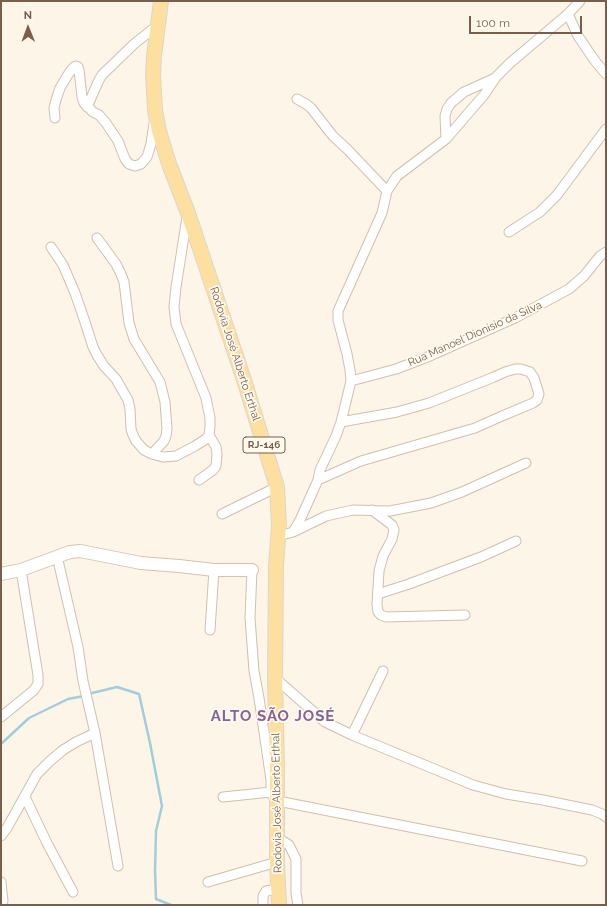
<!DOCTYPE html>
<meta charset="utf-8">
<style>
body{margin:0}
#map{position:relative;width:607px;height:906px;overflow:hidden;background:#fdf6e8;font-family:Raleway,sans-serif}
canvas{display:block}
.frame{position:absolute;inset:0;border:2px solid #795e4b;pointer-events:none}
.north{position:absolute;left:8px;top:8px;width:40px;height:40px;-webkit-text-stroke:3px #fffaef;paint-order:stroke;rotate:359deg;font-size:11px;font-weight:700;line-height:16px;text-align:center;color:#795e4b}
.north::after{content:'';display:block;margin:auto;width:14px;height:18px;background:#795e4b;clip-path:polygon(50% 0,100% 100%,50% 72%,0 100%)}
.scale{position:absolute;left:469px;top:16px;width:113px;height:18px;box-sizing:border-box;border:2px solid #795e4b;border-top:0;padding-left:5px;font-size:12px;line-height:14px;white-space:nowrap;color:#795e4b;-webkit-text-stroke:3px #fffaef;paint-order:stroke}
</style>
<div id="map">
<canvas width="607" height="906"></canvas>
<div class="frame"></div>
<div class="north">N</div>
<div class="scale">100 m</div>
</div>
<script>
const ctx = document.querySelector('canvas').getContext('2d');
ctx.lineJoin = 'round';
const shape = rows => new Path2D(rows.map(r => 'M' + r).join(''));
function strokePath(path, color, width, dash) { ctx.strokeStyle = color; ctx.lineWidth = width; ctx.lineCap = dash ? 'butt' : 'round'; ctx.setLineDash(dash || []); ctx.stroke(path); }
function drawText(font, color, halo, rows, align = 'center') {
  ctx.font = font + ' Raleway,sans-serif'; ctx.lineWidth = 3.5; ctx.setLineDash([]); ctx.textBaseline = 'middle'; ctx.strokeStyle = halo; ctx.fillStyle = color; for (const [text, x, y, turn = 0] of rows) {
    ctx.save(); ctx.translate(x, y); ctx.rotate((+turn || 0) * Math.PI / 180); ctx.textAlign = isNaN(turn) ? turn : align; if (halo) ctx.strokeText(text, 0, 0); ctx.fillText(text, 0, 0); ctx.restore();
  }
}
strokePath(shape([
 [88,694,117,687,139,694,150,743,162,806,156,831,155,871,156,899,171,905],
 [1,744,29,718,68,699,84,696]
]), '#a1ceda', 2.5);
const street = shape([
 [568,14,578,36,595,61,606,74],
 [297,99,306,104,311,108,333,136,348,150,387,191],
 [87,107,99,80,102,75,134,44,158,25],
 [55,118,54,108,56,100,60,88,69,73,74,67,76,66,78,67,79,70,82,97,84,103,93,112,99,115,106,123,118,141,125,159,129,164,135,166,141,164,147,157,151,144,154,123],
 [446,139,445,116,447,109,451,103,464,92,495,78],
 [509,232,540,212,557,195,606,129],
 [97,238,116,264,121,274,124,282,129,323,134,339,160,382,165,402,167,429,166,436,164,441,152,454],
 [51,247,63,265,75,293,84,319,93,347,97,355,104,366,116,379,128,400,130,409,131,429,133,435,136,441,144,450,152,454,163,457,176,456,195,446,206,439,209,435,210,427,210,418,206,398,176,324,174,307,176,287,187,217],
 [351,381,396,369,430,356,515,318,569,289,584,276,600,256,606,252],
 [199,480,213,470,216,466,217,454,216,447,209,435],
 [318,480,361,461,475,428,502,416,533,403,537,400,539,394,534,378,530,372,521,369,515,369,505,372,494,377,429,403,397,412,341,422],
 [372,510,392,525,394,530,392,539,383,556,379,571,377,604,378,612,381,615,386,617,465,615],
 [222,514,277,487],
 [293,532,326,516,353,510,390,511,431,503,462,492,526,463],
 [278,536,293,532,300,520,318,480,320,470,336,436,341,422,351,381,350,370,347,354,338,320,338,311,382,213,387,191,397,176,446,139,484,95,496,77,510,63,568,14,580,1],
 [252,570,250,618,254,671,259,698,271,780,271,792,274,798,278,801,582,861],
 [378,594,409,584,481,557,516,541],
 [210,630,214,570],
 [275,678,325,722,352,735,473,785,506,794,543,800,592,810,602,814,606,817],
 [1,717,34,690,38,684,38,675,21,570],
 [95,733,118,866],
 [352,735,383,671],
 [25,797,47,843,73,892],
 [223,797,271,792],
 [1,836,7,828,37,774,50,761,63,750,76,742,95,733,83,681,78,647,57,556],
 [278,838,289,845,296,859,296,893,298,905],
 [1,882,3,901],
 [208,882,277,862],
 [263,905,263,896,266,891,278,889]
]);
const secondary = shape([
 [1,574,21,570,70,552,80,551,141,563,179,566,214,570,252,570]
]);
const primary = shape([
 [161,1,154,56,153,75,155,110,159,131,169,164,188,213,244,380,277,487,279,525,276,566,275,678,277,768,277,862,279,905]
]);
strokePath(street, '#d0bfad', 11);
strokePath(secondary, '#d6c1ad', 14);
strokePath(primary, '#dcd5d0', 16);
strokePath(street, '#fff', 9);
strokePath(secondary, '#fff', 12);
strokePath(primary, '#fde09f', 14);
for (const [x, y, w] of [
 [264,445,42]
]) { const box = new Path2D(); box.roundRect(x - w / 2, y - 8, w, 16, 3); ctx.fillStyle = '#fffaef'; ctx.fill(box); strokePath(box, '#795e4b', 1); }
drawText('bold 10px', '#795e4b', null, [
 ["RJ-146",264,445]
]);
drawText('11px', '#795e4b', '#fffaef', [
 ["Rua Manoel Dionisio da Silva",475,334,-24],
 ["Rodovia José Alberto Erthal",235,354,72],
 ["Rodovia José Alberto Erthal",277,803,-91]
]);
ctx.letterSpacing = '1px';
drawText('bold 15px', '#876395', '#fffaef', [
 ["ALTO SÃO JOSÉ",273,716]
]);
ctx.letterSpacing = '0px';
</script>
